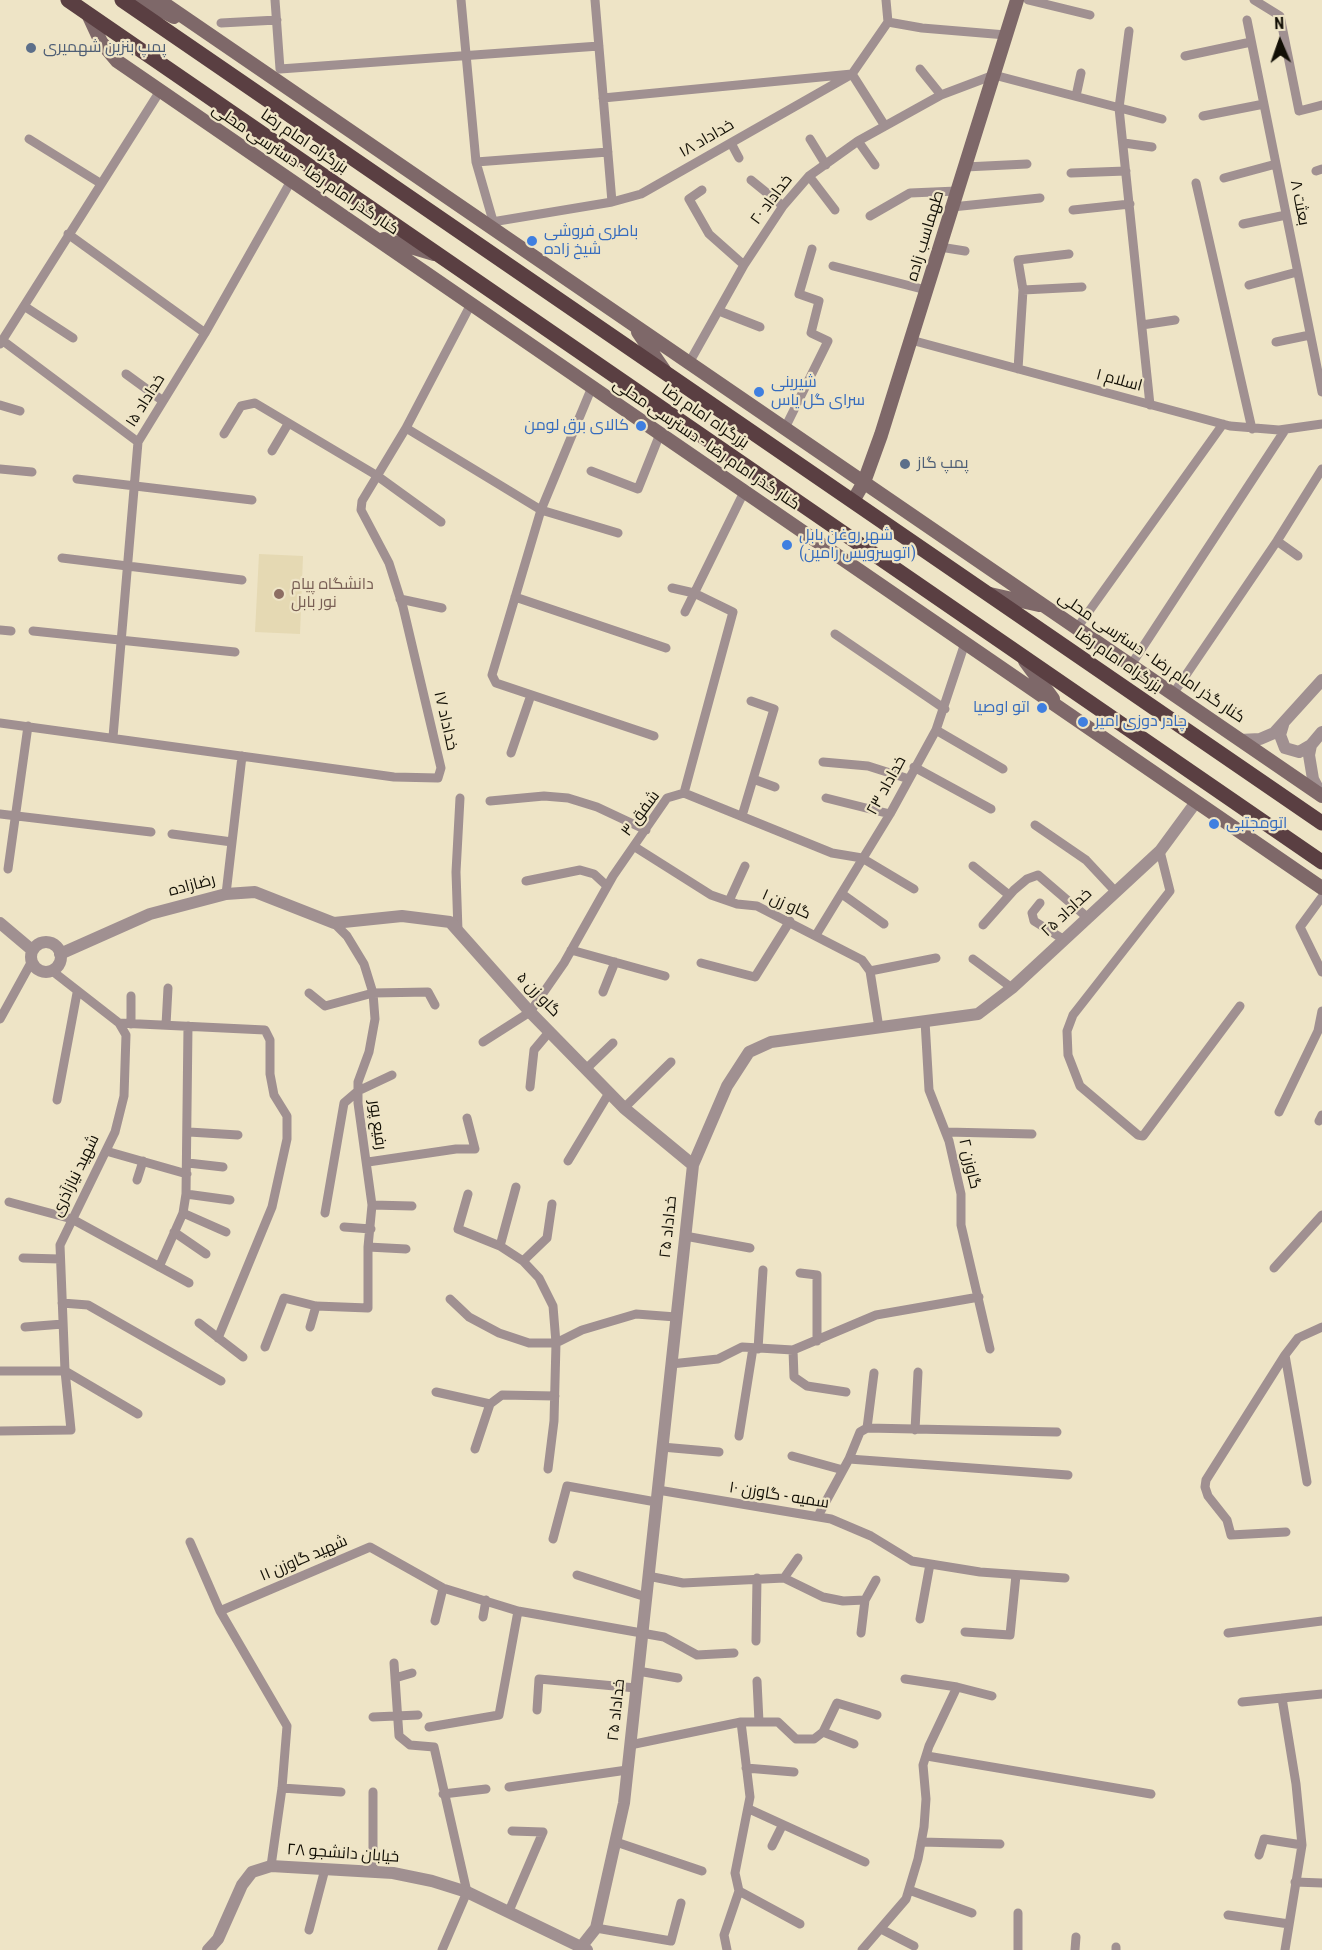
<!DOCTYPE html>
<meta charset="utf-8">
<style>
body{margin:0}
#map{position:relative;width:1322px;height:1950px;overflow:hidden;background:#eee4c6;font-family:"Roboto Condensed",sans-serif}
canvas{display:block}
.north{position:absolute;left:1250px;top:12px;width:60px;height:60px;-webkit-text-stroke:4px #eee4c6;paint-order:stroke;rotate:358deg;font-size:16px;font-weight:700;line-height:24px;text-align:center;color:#120f05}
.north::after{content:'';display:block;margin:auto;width:21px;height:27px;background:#120f05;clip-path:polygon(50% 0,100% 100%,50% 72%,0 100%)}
</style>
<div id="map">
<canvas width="1322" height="1950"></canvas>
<div class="north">N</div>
</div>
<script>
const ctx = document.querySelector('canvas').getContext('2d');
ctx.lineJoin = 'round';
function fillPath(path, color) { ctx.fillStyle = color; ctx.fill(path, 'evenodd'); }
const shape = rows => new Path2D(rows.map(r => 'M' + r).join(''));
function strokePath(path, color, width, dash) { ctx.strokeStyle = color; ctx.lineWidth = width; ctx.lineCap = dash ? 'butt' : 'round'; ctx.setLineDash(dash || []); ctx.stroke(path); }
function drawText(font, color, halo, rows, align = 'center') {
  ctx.font = font + ' "Roboto Condensed",Cairo,sans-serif'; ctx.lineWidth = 4.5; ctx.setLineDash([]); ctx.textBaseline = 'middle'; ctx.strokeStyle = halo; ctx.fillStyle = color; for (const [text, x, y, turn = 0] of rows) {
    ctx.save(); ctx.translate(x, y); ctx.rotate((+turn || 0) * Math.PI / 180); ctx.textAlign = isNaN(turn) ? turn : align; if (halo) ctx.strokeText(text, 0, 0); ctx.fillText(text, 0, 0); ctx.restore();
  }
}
fillPath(shape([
 [259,554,303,556,300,634,255,632]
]), '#e5d9b3');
strokePath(shape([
 [275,0,280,69,599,46],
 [461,0,476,162,493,221],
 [595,0,612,202],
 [1028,0,1090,15],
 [1254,0,1280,16,1299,111,1322,105],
 [1247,20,1322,392],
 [888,22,922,28,1006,35],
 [221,23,277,20],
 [1129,31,1119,108,1150,405],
 [1185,56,1251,42],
 [920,69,941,95],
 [1076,96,1081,73],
 [603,98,852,74,885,126],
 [1203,116,1264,104],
 [29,139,100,183],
 [810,139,826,165],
 [858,141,875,165],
 [731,143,739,158],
 [1124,143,1152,147],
 [476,162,608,152],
 [965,167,1027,164],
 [1316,171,1322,169],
 [1071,173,1126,171],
 [809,176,835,210],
 [1224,178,1276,164],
 [751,180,783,206],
 [1196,183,1252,429],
 [702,190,689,199,709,234,744,265],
 [952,207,1040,198],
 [1073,210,1130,204],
 [870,216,910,193,957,191],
 [486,223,612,202,641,194,852,74,888,22,886,0],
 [1243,224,1286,215],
 [68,234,205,333],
 [940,247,965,251],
 [833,266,926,290],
 [1249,285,1297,272],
 [1023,290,1082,287],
 [24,306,73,338],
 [719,311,760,327],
 [1142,325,1175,320],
 [2,340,138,442],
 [911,340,1230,426,1279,430,1322,424],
 [1276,342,1310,335],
 [0,344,160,91],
 [689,363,744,265,783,206,809,176,858,141,941,95,994,75,1162,119],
 [1018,369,1023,290,1018,260,1069,254],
 [126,374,163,401],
 [592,387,541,510,492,675,496,683,654,736],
 [0,405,20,411],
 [406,428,541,510,618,533],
 [785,428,828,341,811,333,819,301,799,294,812,249],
 [224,434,241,406,255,403,376,475,441,522],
 [272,451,288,424],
 [0,469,32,472],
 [591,471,638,489,660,434],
 [77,479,252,500],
 [1277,541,1298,556],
 [62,558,242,580],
 [515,597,666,648],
 [400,599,442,608],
 [685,612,744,492],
 [1077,628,1223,424],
 [0,630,11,631],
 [33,631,235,652],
 [835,634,945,709],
 [1131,665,1285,430],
 [1173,694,1277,541,1322,469],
 [0,723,394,777,438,778,441,768,403,607,389,563,361,510,362,501,406,428,471,304],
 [936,730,1003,769],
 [113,737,138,442,205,333,291,181],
 [511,753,531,695],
 [823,762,868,766,909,779],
 [914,767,991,809],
 [753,779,775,787],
 [684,793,832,853,862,858,914,889],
 [826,798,890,814],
 [490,801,544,796,568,798,597,807,646,830],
 [0,814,151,832],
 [742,816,774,709,751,701],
 [1035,825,1086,860,1114,890],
 [172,834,232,842],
 [635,847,711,895,737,904,757,906,862,960,870,971,879,1028],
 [1160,851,1170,891,1073,1015,1067,1031,1068,1055,1080,1086,1138,1135,1143,1136,1240,1006],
 [973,866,1009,895],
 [8,869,28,726],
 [526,881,580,870,594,874,607,886],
 [226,894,242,756],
 [842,894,884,924],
 [1322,897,1300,927,1322,972],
 [729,901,745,866],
 [1040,903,1032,913,1034,921,1063,939],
 [983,925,1014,890,1027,879,1038,875,1088,918],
 [458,931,456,872,460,798],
 [816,935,890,814,936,730,965,643],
 [571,950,665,976],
 [973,959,1012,988],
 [701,963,755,977,790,921],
 [870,971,936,958],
 [603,992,615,962],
 [309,993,325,1006,373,993,428,992,435,1005],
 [131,996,131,1024],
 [0,1019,32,961],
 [925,1021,929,1090,949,1141,961,1194,961,1225,990,1349],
 [119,1023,265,1030,270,1040,270,1074,274,1095,287,1116,287,1139,272,1207,218,1338],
 [166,1025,168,988],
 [483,1042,530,1012,564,963,613,876,667,798,684,793,733,612,694,593,672,588],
 [586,1069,613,1043],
 [530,1087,534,1050,550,1031],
 [57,1100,77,993],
 [624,1108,671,1062],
 [1279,1112,1318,1031,1322,1011],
 [1319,1121,1322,1115],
 [189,1132,238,1135],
 [946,1132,1032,1134],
 [106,1151,187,1174],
 [568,1161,609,1093],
 [368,1162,456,1149,475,1149,467,1118],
 [188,1163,223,1167],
 [137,1180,143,1161],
 [186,1194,230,1200],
 [468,1194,458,1229,500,1246,523,1261,539,1278,553,1306,556,1343,554,1421,548,1469],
 [9,1202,72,1219,189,1283],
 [372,1205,412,1206],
 [183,1213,226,1232],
 [325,1213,344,1103,358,1091,392,1075],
 [344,1227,371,1229],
 [174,1232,206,1254],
 [685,1236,750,1248],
 [500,1246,516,1187],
 [368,1247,406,1249],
 [23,1258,60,1259],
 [523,1261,547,1238,552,1204],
 [159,1267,183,1213,186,1194,188,1026],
 [1274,1268,1322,1215],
 [800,1273,817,1275,817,1341],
 [450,1299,469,1317,499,1333,529,1343,556,1343,582,1330,636,1314,676,1317],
 [62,1303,88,1305,221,1381],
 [199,1323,243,1357],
 [25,1327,63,1324],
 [310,1327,316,1306],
 [265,1347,284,1298,316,1306,368,1308,368,1247,372,1205,358,1103,358,1082,369,1052,375,1019,373,993,364,964,347,936,334,923],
 [758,1349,763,1270],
 [793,1350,794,1377,807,1386,846,1392],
 [1285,1355,1206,1480,1205,1487,1208,1496,1227,1520,1231,1535,1286,1532],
 [671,1364,718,1359,742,1347,793,1350,876,1315,979,1297],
 [0,1371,65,1371,138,1414],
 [436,1392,490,1404],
 [867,1428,874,1373],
 [915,1430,918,1372],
 [0,1431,71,1430,65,1371,60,1245,115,1132,124,1096,126,1035,119,1023,51,970],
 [739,1436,753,1348],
 [662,1447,719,1452],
 [475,1449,490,1404,502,1395,555,1396],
 [792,1456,843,1470],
 [849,1459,1068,1475],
 [1307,1482,1285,1355,1298,1338,1322,1327],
 [658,1490,831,1519,871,1536,912,1561,980,1572,1065,1578],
 [818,1516,849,1459,860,1432,867,1428,1057,1432],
 [553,1539,567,1486,656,1502],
 [190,1542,220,1611,370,1547,443,1588,518,1611,664,1637,697,1655,734,1653],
 [577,1575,646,1597],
 [648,1576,683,1583,784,1578,823,1597,843,1601,865,1600],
 [784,1578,798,1558],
 [220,1611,287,1726,282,1788,271,1866],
 [483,1617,486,1600],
 [920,1619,930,1564],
 [435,1621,443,1588],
 [965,1632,1010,1635,1016,1575],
 [861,1633,865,1600,876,1580],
 [1228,1633,1322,1621],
 [756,1641,757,1578],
 [394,1663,399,1736,410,1745,434,1747,467,1892,442,1950],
 [638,1671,678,1678],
 [395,1678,412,1673],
 [905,1679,957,1687,992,1696],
 [757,1681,759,1722],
 [1282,1698,1296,1784,1302,1845,1285,1950],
 [1242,1702,1322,1694],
 [537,1710,539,1679,636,1688],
 [373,1717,418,1715],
 [429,1727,499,1715,518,1611],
 [823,1732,837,1703,877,1715],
 [630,1745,741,1722,778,1722,796,1739,814,1739,823,1732,854,1744],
 [927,1756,1151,1794],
 [746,1768,794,1772],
 [509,1787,627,1770],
 [282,1788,341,1792],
 [373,1792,373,1871],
 [443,1794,486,1789],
 [749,1809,865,1862],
 [616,1842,702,1871],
 [921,1842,1000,1844],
 [772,1846,782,1826],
 [1259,1855,1264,1839,1302,1845],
 [1295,1882,1322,1883],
 [909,1890,972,1913],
 [739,1891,800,1924],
 [509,1911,543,1832,512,1831],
 [1018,1913,1018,1950],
 [1228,1915,1289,1924],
 [596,1928,671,1941,681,1903],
 [881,1929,914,1946],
 [309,1930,325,1869],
 [1116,1947,1116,1950],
 [727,1950,724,1935,739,1891,735,1873,750,1797,741,1722],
 [862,1950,906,1899,918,1859,924,1827,926,1799,923,1765,929,1746,957,1687],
 [1075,1950,1076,1937]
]), '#a09091', 9);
strokePath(shape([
 [1283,725,1280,735,1285,748,1299,752,1311,745],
 [1240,740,1260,739,1274,733,1322,680],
 [1321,794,1313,779,1309,755,1311,745,1322,732],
 [0,923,32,950],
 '31 957a15 15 0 1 1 30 0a15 15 0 1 1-30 0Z',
 [60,954,150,914,226,894,255,892,334,923,402,916,450,922,530,1012,624,1108,693,1165],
 [581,1947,596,1928,624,1803,693,1165,727,1086,749,1052,771,1042,978,1014,1012,988,1160,851,1196,802],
 [208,1950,218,1939,242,1885,252,1872,271,1866,393,1873,432,1881,467,1892,587,1950]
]), '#a09091', 12);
strokePath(shape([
 [141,0,174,17],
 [159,0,1322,796],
 [88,14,101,42,117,61,1322,888],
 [384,239,434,254],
 [638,332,664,370],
 [853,501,864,482,881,435,1017,0],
 [990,594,1039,605],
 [1025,661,1053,699]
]), '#7e6869', 14);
strokePath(shape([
 [68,0,1322,862],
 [122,0,1322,823]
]), '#5a3f42', 15);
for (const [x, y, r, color] of [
 [31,48,6,"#5c6f8a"],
 [532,241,6,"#3f7fe0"],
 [759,392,6,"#3f7fe0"],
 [641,426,6,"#3f7fe0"],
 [905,464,6,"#5c6f8a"],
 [787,545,6,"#3f7fe0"],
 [279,594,6,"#8d6e63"],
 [1042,708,6,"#3f7fe0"],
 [1083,722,6,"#3f7fe0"],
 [1214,824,6,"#3f7fe0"]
]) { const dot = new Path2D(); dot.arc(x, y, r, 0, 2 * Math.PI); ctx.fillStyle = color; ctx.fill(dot); strokePath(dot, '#eee4c6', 2); }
drawText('16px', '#4e5e75', '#eee4c6', [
 ["پمپ بنزین شهمیری",43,48],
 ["پمپ گاز",917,464]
], 'left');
drawText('16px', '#120f05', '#eee4c6', [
 ["خداداد ۱۸",707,139,-30],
 ["بزرگراه امام رضا",304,142,34],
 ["کنار گذر امام رضا - دسترسی محلی",305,170,34],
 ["خداداد ۲۰",772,200,-53],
 ["بعثت ۸",1299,203,79],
 ["طهماسب زاده",926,236,-73],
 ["اسلام ۱",1119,381,15],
 ["خداداد ۱۵",146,401,-58],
 ["بزرگراه امام رضا",705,417,34],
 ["کنار گذر امام رضا - دسترسی محلی",706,445,34],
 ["کنار گذر امام رضا - دسترسی محلی",1151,658,34],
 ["بزرگراه امام رضا",1118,661,34],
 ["خداداد ۱۷",445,721,77],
 ["خداداد ۲۳",887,786,-61],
 ["شفق ۳",641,814,-53],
 ["رضازاده",192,886,-15],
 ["گاو زن ۱",786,905,24],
 ["خداداد ۲۵",1067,913,-43],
 ["گاو زن ۵",538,995,46],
 ["رفیع پور",377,1125,82],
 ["گاوزن ۲",969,1164,77],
 ["شهید نیازآذری",76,1176,-64],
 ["خداداد ۲۵",669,1227,-84],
 ["سمیه - گاوزن ۱۰",779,1496,9],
 ["شهید گاوزن ۱۱",304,1559,-23],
 ["خداداد ۲۵",617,1710,-84],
 ["خیابان دانشجو ۲۸",343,1854,4]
]);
drawText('16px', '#366cbe', '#eee4c6', [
 ["باطری فروشی",544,232],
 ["شیخ زاده",544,250],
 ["شیرینی",771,383],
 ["سرای گل یاس",771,401],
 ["کالای برق لومن",629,426,"right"],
 ["شهر روغن بابل",799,536],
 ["(اتوسرویس رامین)",799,554],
 ["اتو اوصیا",1030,708,"right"],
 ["چادر دوزی امیر",1095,722],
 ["اتومجتبی",1226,824]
], 'left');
drawText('16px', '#785e54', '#eee4c6', [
 ["دانشگاه پیام",291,585],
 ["نور بابل",291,603]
], 'left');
</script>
